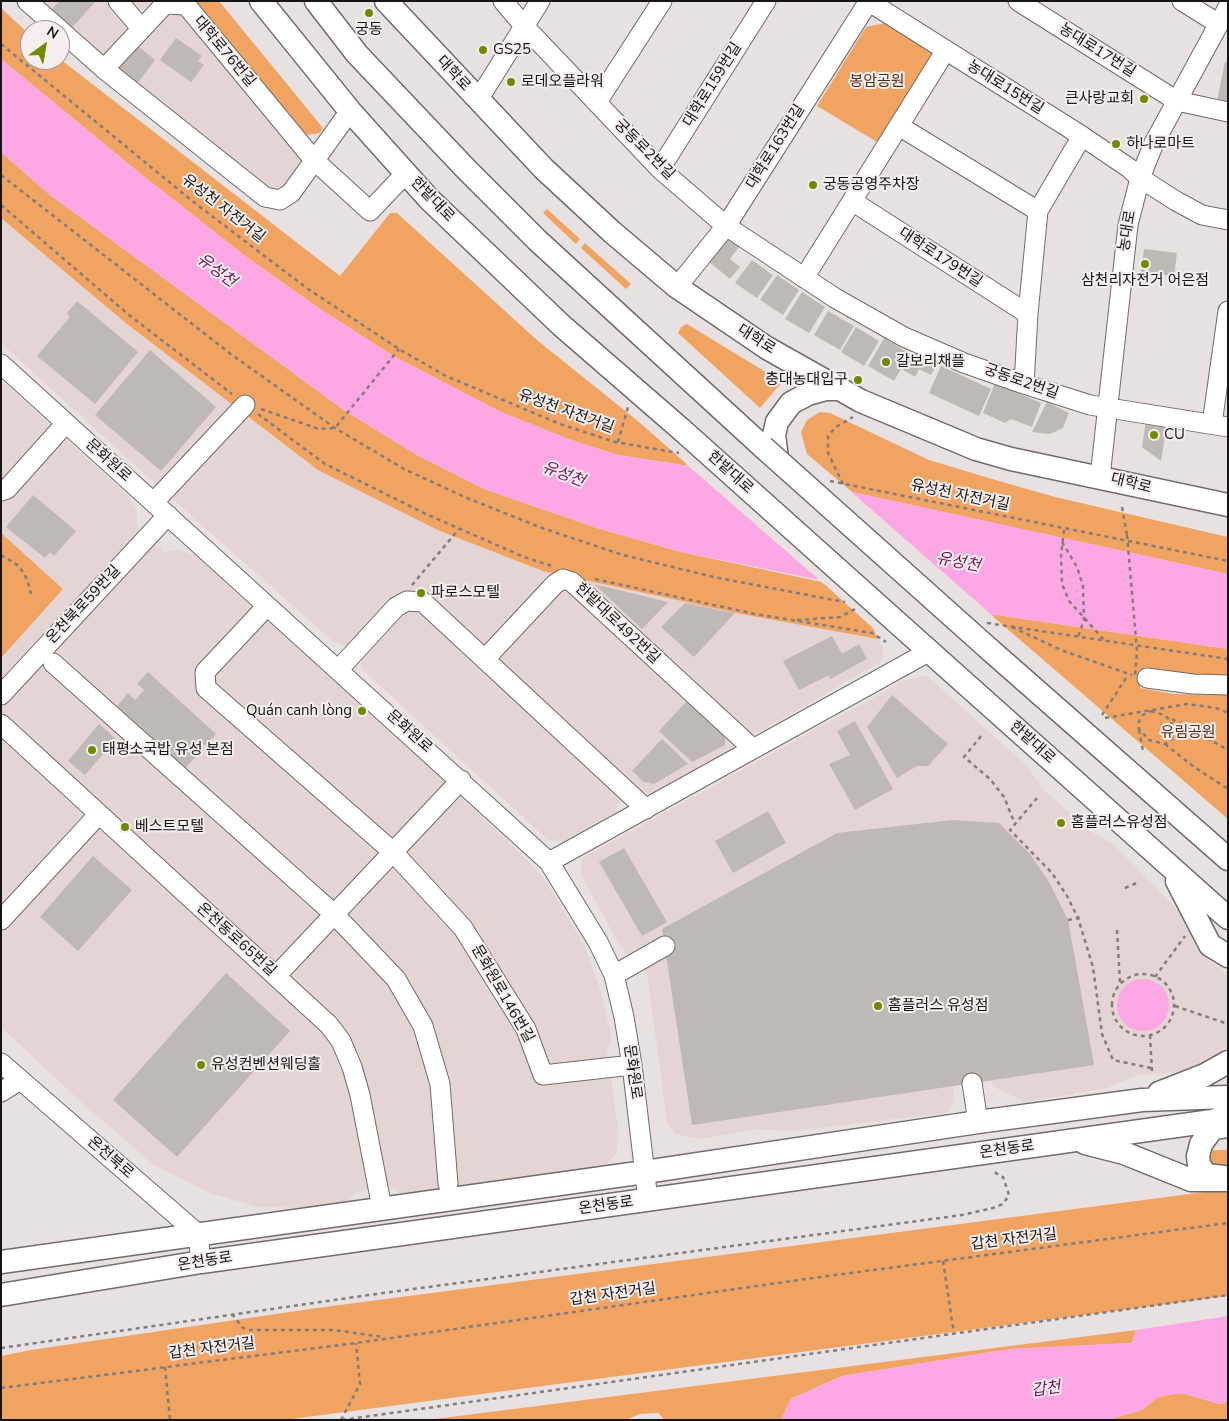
<!DOCTYPE html>
<meta charset="utf-8">
<style>
body{margin:0}
#map{position:relative;width:1229px;height:1421px;overflow:hidden;background:#e8e1e1;font-family:"Nunito Sans",sans-serif}
canvas{display:block}
.frame{position:absolute;inset:0;border:2px solid #161414;pointer-events:none}
.north{position:absolute;left:20px;top:20px;width:50px;height:50px;box-sizing:border-box;background:#f6eeee;border:1px solid #9c9797;border-radius:50%;rotate:32deg;font-size:14px;font-weight:700;line-height:20px;text-align:center;color:#161414}
.north::after{content:'';display:block;margin:auto;width:18px;height:22px;background:#708a00;clip-path:polygon(50% 0,100% 100%,50% 72%,0 100%)}
</style>
<div id="map">
<canvas width="1229" height="1421"></canvas>
<div class="frame"></div>
<div class="north">N</div>
</div>
<script>
const ctx = document.querySelector('canvas').getContext('2d');
ctx.lineJoin = 'round';
function fillPath(path, color) { ctx.fillStyle = color; ctx.fill(path, 'evenodd'); }
const shape = rows => new Path2D(rows.map(r => 'M' + r).join(''));
function strokePath(path, color, width, dash) { ctx.strokeStyle = color; ctx.lineWidth = width; ctx.lineCap = dash ? 'butt' : 'round'; ctx.setLineDash(dash || []); ctx.stroke(path); }
function drawText(font, color, halo, rows, align = 'center') {
  ctx.font = font + ' "Nunito Sans","Noto Sans KR",sans-serif'; ctx.lineWidth = 4; ctx.setLineDash([]); ctx.textBaseline = 'middle'; ctx.strokeStyle = halo; ctx.fillStyle = color; for (const [text, x, y, turn = 0] of rows) {
    ctx.save(); ctx.translate(x, y); ctx.rotate((+turn || 0) * Math.PI / 180); ctx.textAlign = isNaN(turn) ? turn : align; if (halo) ctx.strokeText(text, 0, 0); ctx.fillText(text, 0, 0); ctx.restore();
  }
}
fillPath(shape([
 [33,1,156,1,150,8,137,9,126,20,127,32,109,53,91,54],
 [180,9,302,155,303,166,286,189,273,193,121,74,120,62,167,10],
 [1,218,58,265,543,571,741,614,878,639,883,647,883,657,879,663,761,731,752,733,744,729,731,750,655,792,647,794,642,790,618,804,615,813,605,820,564,842,548,840,362,669,361,658,348,647,335,643,150,479,1,343],
 [1,380,128,496,137,510,137,527,164,552,178,550,195,555,441,778,526,859,547,883,583,943,600,989,612,1038,607,1050,619,1136,616,1154,604,1166,416,1196,400,1193,393,1187,354,1193,339,1208,258,1207,210,1193,154,1165,79,1100,1,1027],
 [927,676,1027,766,1044,790,1090,831,1112,843,1183,915,1196,949,1228,976,1228,1046,1206,1062,1177,1072,1137,1075,1107,1088,1025,1102,998,1089,990,1081,954,1086,954,1101,946,1113,793,1131,754,1129,700,1139,675,1134,667,1122,647,974,618,943,581,874,581,859,905,680]
]), '#e4d4d3');
fillPath(shape([
 [195,1,219,1,323,128,320,133,308,135,301,131],
 [1,8,30,35,30,60,60,59,340,276,390,213,397,213,537,340,639,422,689,466,618,455,571,440,501,412,395,357,320,309,245,256,137,171,1,59],
 [891,22,934,49,936,58,882,145,817,106,866,27],
 [1,152,50,195,344,410,417,455,484,489,597,528,681,552,822,582,873,628,878,639,741,614,543,571,440,531,318,470,127,324,1,218],
 [547,209,580,239,576,244,543,213],
 [585,243,631,284,626,289,581,248],
 [687,324,782,382,760,408,678,333,681,327],
 [820,412,830,413,929,460,992,479,1055,497,1228,537,1228,574,852,492,807,454,801,432,807,420],
 [1,533,63,589,1,658],
 [990,614,1228,649,1228,675,1186,674,1144,667,1140,688,1174,694,1228,695,1228,819],
 [1207,1150,1228,1150,1228,1174,1209,1168],
 [1228,1189,1228,1296,284,1420,1,1420,1,1356,31,1350,317,1308],
 [1136,1330,1132,1343,1010,1349,842,1376,791,1399,781,1420,665,1420,658,1413,640,1414,626,1420,427,1420],
 [1181,1393,1220,1404,1228,1402,1228,1420,1108,1420,1142,1410,1158,1397]
]), '#f1a461');
fillPath(shape([
 [1,59,137,171,245,256,320,309,395,357,501,412,571,440,618,455,852,492,1228,574,1228,649,990,614,681,552,597,528,484,489,417,455,344,410,50,195,1,152],
 '1117 1005a26 26 0 1 1 52 0a26 26 0 1 1-52 0Z',
 [1228,1316,1228,1402,1220,1404,1181,1393,1158,1397,1142,1410,1108,1420,781,1420,791,1399,842,1376,1010,1349,1132,1343,1136,1330]
]), '#fca7e3');
fillPath(shape([
 [685,463,848,489,994,617,825,585]
]), '#e8e1e1');
fillPath(shape([
 [59,1,96,1,69,31,49,13],
 [176,38,202,56,198,61,204,65,191,82,160,60],
 [137,45,155,60,136,85,117,70],
 [1225,62,1228,62,1228,104,1217,101],
 [735,237,742,243,730,259,740,267,730,279,708,261,726,238],
 [1144,249,1177,253,1174,276,1141,272],
 [752,260,773,275,757,298,735,283],
 [777,275,799,290,783,315,760,300],
 [802,292,825,307,809,333,785,319],
 [77,301,138,352,95,404,37,356,70,317,67,313],
 [828,311,854,326,840,350,814,335],
 [856,327,879,341,864,366,841,352],
 [884,338,910,354,894,381,868,366],
 [916,346,940,359,931,375,919,369,915,377,903,370],
 [150,350,216,407,161,471,95,415],
 [941,366,991,389,979,416,929,393],
 [995,383,1041,403,1032,427,1011,419,1005,423,983,413],
 [1047,402,1069,413,1063,428,1050,434,1032,432],
 [1146,420,1167,424,1161,461,1142,447],
 [33,495,76,531,54,556,50,552,45,558,6,527],
 [594,584,668,602,642,629],
 [685,603,735,613,694,657,661,627],
 [832,636,842,654,859,644,867,659,830,679,829,675,799,690,783,661],
 [148,672,216,734,205,746,198,739,189,749,197,756,185,768,117,706,128,693,135,700,144,690,137,684],
 [892,695,948,744,928,766,917,766,897,778,867,727],
 [687,701,725,736,725,745,692,762,659,731],
 [855,721,893,789,855,810,829,764,850,755,837,731],
 [99,724,116,739,85,775,68,761],
 [662,739,688,764,654,784,644,782,632,771],
 [768,811,786,843,733,873,715,841],
 [953,820,999,823,1030,854,1049,882,1068,920,1094,1065,692,1125,662,929,837,833],
 [624,848,667,922,642,936,599,862],
 [93,856,132,890,78,951,40,917],
 [226,973,290,1031,177,1157,113,1100]
]), '#bfb9b6');
const minor = shape([
 [27,1,60,30],
 [118,1,141,28],
 [503,1,524,26,660,169,726,226,835,298,904,337,964,363,1024,384,1090,405,1228,427],
 [868,1,1082,136,1129,168,1140,178,1176,201,1202,215,1228,220],
 [1018,1,1177,101,1228,112],
 [1182,1,1219,24],
 [60,30,104,69,265,197,280,200,291,193,350,111],
 [104,69,165,4,186,5,314,160,370,211,406,173],
 [478,100,540,1],
 [597,102,662,1],
 [899,126,1038,211],
 [660,169,766,1],
 [852,201,1028,314],
 [804,278,946,50],
 [677,287,726,226,869,1],
 [1,364,549,862,598,942,614,975,624,1017,632,1065,648,1200],
 [1024,384,1028,314,1038,211,1082,136],
 [1212,424,1228,311],
 [1100,477,1128,225,1140,178,1154,143,1228,7],
 [1,491,7,489,66,423],
 [154,502,245,405],
 [267,606,205,672,206,688,393,852,463,928,526,1029,543,1075,632,1065],
 [485,659,555,584,563,579,572,582,752,748],
 [53,663,334,914,396,979,423,1026,440,1084,448,1184],
 [339,669,396,607,407,601,423,602,646,809],
 [1147,678,1193,684,1228,685],
 [1,695,168,515],
 [1,724,329,1025,341,1041,352,1067,360,1095,382,1208],
 [549,862,930,651],
 [1,920,98,815],
 [614,975,665,946],
 [276,976,461,780],
 [1,1063,198,1234,201,1262],
 [972,1083,978,1122],
 [1,1092,20,1080]
]);
const major = shape([
 [261,1,350,111,429,199,561,325,682,430],
 [316,1,357,54,467,170,537,240,763,447],
 [386,1,544,169,612,232,677,287,767,348,861,401,976,449,1011,459,1228,505],
 [777,458,774,435,777,422,791,403,808,394,826,389,841,389],
 [911,635,1228,918],
 [989,649,1228,859],
 [1177,881,1210,945,1228,956],
 [1159,1093,1205,1075,1228,1062],
 [1085,1143,1124,1153,1191,1180,1228,1180],
 [1224,1177,1206,1175,1199,1165,1198,1156,1201,1144,1213,1128,1228,1126],
 [1,1262,645,1172,978,1122,1142,1100,1228,1097],
 [1,1295,201,1262,1212,1121,1228,1116]
]);
strokePath(minor, '#716b6a', 21);
strokePath(major, '#716b6a', 25);
strokePath(shape([
 [1,44,196,204,308,289,399,349,446,376,560,424,615,442,679,453],
 [1,175,232,355,335,428,404,469,467,498,542,528,623,555,714,577,845,602],
 [1,205,129,315,232,394],
 [261,409,319,429,335,428,399,349],
 [258,414,325,464,426,514,524,557,552,566],
 [618,442,628,407],
 [830,481,1228,561],
 [843,484,828,453,828,436,836,427,853,417],
 [1122,507,1127,535],
 [1064,530,1061,555,1062,584,1069,601,1104,640],
 [1062,542,1077,567,1083,586,1084,620,1078,637],
 [1,555,19,566,27,579,31,594],
 [595,579,755,614,872,633,886,642],
 [412,585,459,529],
 [797,620,840,617,855,609],
 [987,623,1228,659],
 [1012,627,1061,650,1132,675],
 [1151,711,1164,715,1171,721,1174,736,1170,742,1165,744,1149,740,1139,729,1139,721,1143,715,1151,711],
 [1102,715,1128,675],
 [1105,718,1187,704,1216,708,1228,713],
 [1172,719,1228,750],
 [1139,730,1143,751],
 [981,736,964,757,990,779,1004,797,1015,824],
 [1165,744,1194,767,1228,789],
 [1037,798,1010,830,1052,873,1067,896,1078,918,1093,967,1102,1034,1113,1060,1151,1068],
 [1125,888,1139,882],
 [1068,920,1082,917],
 [1117,930,1120,983],
 '1112 1005a31 31 0 1 1 62 0a31 31 0 1 1-62 0Z',
 [1155,977,1185,936],
 [1175,1006,1228,1024],
 [1150,1035,1152,1072],
 [943,1261,954,1334],
 [232,1314,243,1328,250,1330,334,1330,383,1337],
 [1,1348,369,1295,962,1215,993,1208,1003,1204,1009,1195,1003,1177,992,1171],
 [165,1367,170,1420],
 [1,1388,356,1343,813,1278,1228,1223],
 [341,1420,360,1384,356,1343],
 [342,1420,1228,1295]
]), '#827d7d', 2.5, [4, 4]);
strokePath(minor, '#fff', 19);
strokePath(major, '#fff', 22);
const majorBridge = shape([
 [682,430,911,635],
 [763,447,989,649]
]);
strokePath(majorBridge, '#716b6a', 25, []);
strokePath(shape([
 [1127,535,1137,651,1135,676]
]), '#827d7d', 2.5, [4, 4]);
strokePath(majorBridge, '#fff', 22);
for (const [x, y, r, color] of [
 [369,13,5,"#708a00"],
 [483,50,5,"#708a00"],
 [511,82,5,"#708a00"],
 [1144,99,5,"#708a00"],
 [1116,144,5,"#708a00"],
 [813,185,5,"#708a00"],
 [1145,264,5,"#708a00"],
 [886,362,5,"#708a00"],
 [858,380,5,"#708a00"],
 [1154,435,5,"#708a00"],
 [421,593,5,"#708a00"],
 [362,711,5,"#708a00"],
 [92,750,5,"#708a00"],
 [1061,823,5,"#708a00"],
 [125,827,5,"#708a00"],
 [878,1006,5,"#708a00"],
 [201,1065,5,"#708a00"]
]) { const dot = new Path2D(); dot.arc(x, y, r, 0, 2 * Math.PI); ctx.fillStyle = color; ctx.fill(dot); strokePath(dot, '#f6eeee', 2); }
drawText('15px', '#161414', '#f6eeee', [
 ["궁동",369,30,"center"],
 ["GS25",493,50],
 ["로데오플라워",521,82],
 ["큰사랑교회",1134,99,"right"],
 ["하나로마트",1126,144],
 ["궁동공영주차장",823,185],
 ["삼천리자전거 어은점",1145,281,"center"],
 ["갈보리채플",896,362],
 ["충대농대입구",848,380,"right"],
 ["CU",1164,435],
 ["파로스모텔",431,593],
 ["Quán canh lòng",352,711,"right"],
 ["태평소국밥 유성 본점",102,750],
 ["홈플러스유성점",1071,823],
 ["베스트모텔",135,827],
 ["홈플러스 유성점",888,1006],
 ["유성컨벤션웨딩홀",211,1065]
], 'left');
drawText('15px', '#161414', '#f6eeee', [
 ["농대로17번길",1097,51,32],
 ["대학로76번길",224,52,50],
 ["대학로",453,74,47],
 ["대학로159번길",713,85,-58],
 ["농대로15번길",1005,88,32],
 ["대학로163번길",776,147,-58],
 ["궁동로2번길",644,150,45],
 ["한밭대로",432,200,46],
 ["유성천 자전거길",223,209,38],
 ["농대로",1128,231,-80],
 ["대학로179번길",940,258,33],
 ["대학로",756,340,32],
 ["궁동로2번길",1021,382,19],
 ["유성천 자전거길",566,412,20],
 ["문화원로",108,461,42],
 ["한밭대로",730,473,42],
 ["대학로",1131,484,14],
 ["유성천 자전거길",960,496,12],
 ["온천북로59번길",84,605,-47],
 ["한밭대로492번길",617,624,43],
 ["문화원로",409,732,42],
 ["한밭대로",1032,743,42],
 ["온천동로65번길",236,940,42],
 ["문화원로146번길",502,994,60],
 ["문화원로",632,1072,82],
 ["온천동로",1007,1150,-8],
 ["온천북로",110,1158,41],
 ["온천동로",606,1206,-8],
 ["갑천 자전거길",1014,1240,-7],
 ["온천동로",205,1262,-9],
 ["갑천 자전거길",613,1295,-8],
 ["갑천 자전거길",212,1349,-7]
]);
drawText('15px', '#4e2f13', '#f6eeee', [
 ["봉암공원",877,82],
 ["유림공원",1188,733]
]);
drawText('italic 16px', '#741260', '#f6eeee', [
 ["유성천",216,271,37],
 ["유성천",563,475,21],
 ["유성천",958,563,11],
 ["갑천",1046,1390,-8]
]);
</script>
